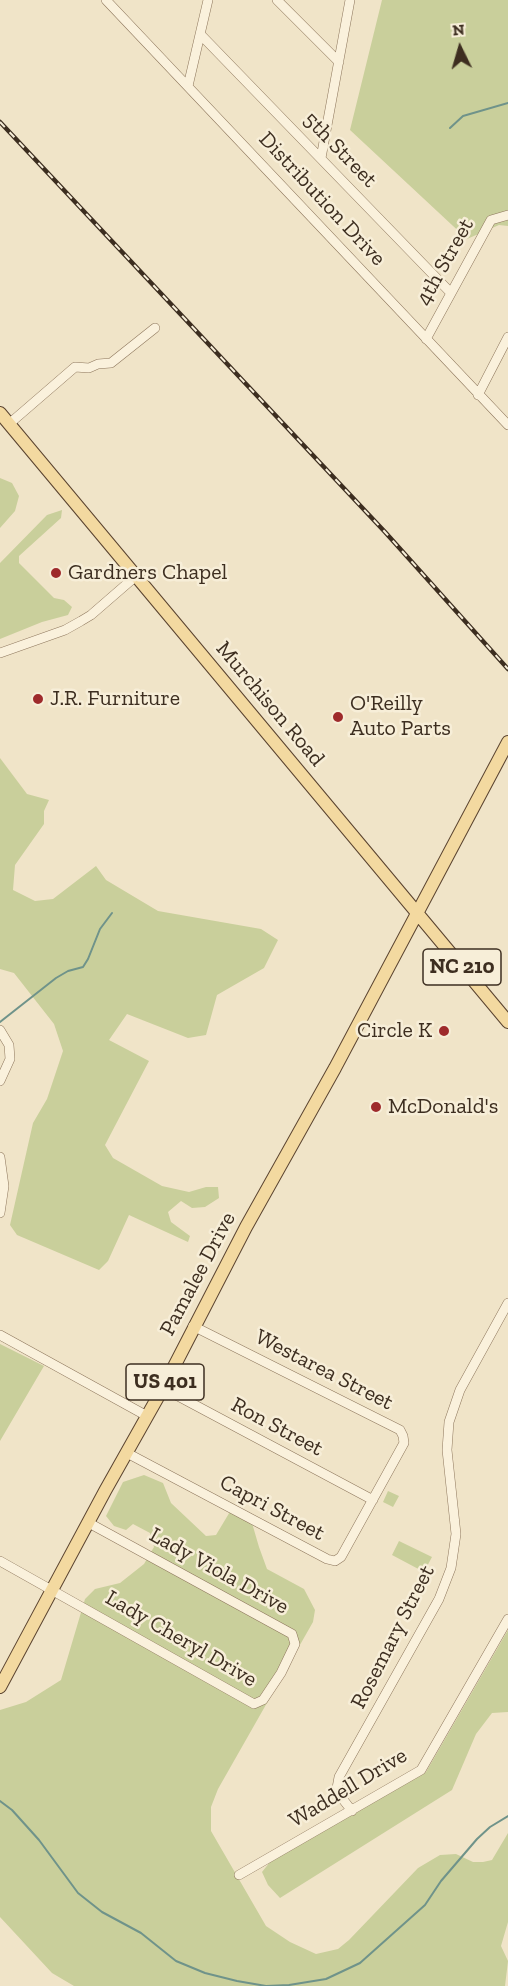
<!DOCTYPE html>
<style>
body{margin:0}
#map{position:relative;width:508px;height:1986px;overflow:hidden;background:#f0e4c8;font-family:"Zilla Slab",serif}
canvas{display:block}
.north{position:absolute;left:430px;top:18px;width:60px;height:60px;-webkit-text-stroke:4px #f7eed8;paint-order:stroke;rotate:355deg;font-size:16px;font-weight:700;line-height:24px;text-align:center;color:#3d2e20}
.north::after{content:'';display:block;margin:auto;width:21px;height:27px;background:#3d2e20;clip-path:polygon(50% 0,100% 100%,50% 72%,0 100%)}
</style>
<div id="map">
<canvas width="508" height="1986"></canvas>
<div class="north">N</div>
</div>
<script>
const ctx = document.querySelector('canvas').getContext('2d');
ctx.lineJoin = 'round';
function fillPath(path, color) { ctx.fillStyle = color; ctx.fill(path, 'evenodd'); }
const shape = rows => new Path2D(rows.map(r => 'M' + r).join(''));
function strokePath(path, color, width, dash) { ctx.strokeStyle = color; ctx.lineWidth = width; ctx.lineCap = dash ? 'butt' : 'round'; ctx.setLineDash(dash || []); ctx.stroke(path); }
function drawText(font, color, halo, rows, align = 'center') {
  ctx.font = font + ' "Zilla Slab",serif'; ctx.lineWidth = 5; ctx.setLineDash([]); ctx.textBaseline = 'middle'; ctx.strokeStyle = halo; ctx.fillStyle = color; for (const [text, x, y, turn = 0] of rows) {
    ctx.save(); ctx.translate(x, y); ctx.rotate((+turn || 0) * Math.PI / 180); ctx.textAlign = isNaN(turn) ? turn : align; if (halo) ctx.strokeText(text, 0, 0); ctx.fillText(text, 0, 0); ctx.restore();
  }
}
fillPath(shape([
 [382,0,508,0,508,226,499,225,467,239,350,130],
 [0,478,12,483,19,496,15,511,0,528],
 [62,510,61,518,19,556,19,563,54,598,64,600,72,607,68,615,42,622,0,639,0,563,47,515],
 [0,758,27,794,49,800,44,811,44,824,15,865,13,890,35,901,53,899,96,866,106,880,158,911,261,929,278,940,264,968,217,995,206,1035,188,1038,127,1014,109,1040,149,1061,105,1145,113,1158,162,1186,189,1192,206,1187,218,1187,219,1198,205,1207,192,1208,181,1201,168,1212,171,1222,190,1236,188,1242,129,1215,108,1261,99,1270,17,1235,10,1225,33,1123,47,1099,63,1051,54,1024,14,973,0,969],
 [0,1344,44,1366,0,1441],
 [144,1475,163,1483,171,1503,206,1536,216,1535,231,1510,252,1523,259,1547,267,1569,304,1589,315,1610,313,1622,218,1789,211,1807,211,1831,266,1926,290,1942,316,1954,338,1949,349,1940,418,1868,440,1855,456,1854,473,1862,483,1862,492,1860,508,1833,508,1922,501,1946,508,1961,505,1986,74,1986,52,1973,0,1917,0,1710,26,1702,61,1680,85,1599,95,1589,120,1583,144,1564,154,1547,150,1533,133,1524,126,1530,114,1526,106,1516,123,1482],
 [388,1491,399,1496,393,1507,383,1502],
 [399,1541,432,1557,424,1572,392,1555],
 [508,1630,508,1712,492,1713,476,1734,452,1790,280,1898,268,1885,262,1872,270,1862,426,1772]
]), '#c9cf9b');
strokePath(shape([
 [450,128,463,116,508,103],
 [0,1022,56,978,68,971,83,967,88,959,100,929,112,913],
 [0,1801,12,1810,39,1840,78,1893,102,1912,141,1933,176,1961,205,1973,237,1981,266,1986,289,1985,326,1979,360,1963,425,1905,441,1881,477,1839,490,1827,508,1816]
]), '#6f938a', 2);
const minor = shape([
 [106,0,508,425],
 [277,0,339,62],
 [201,35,450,292],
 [188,86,208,0],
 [321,158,350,0],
 [426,339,491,220,508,215],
 [478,395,508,337],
 [9,424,75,367,89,368,98,364,111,363,155,328],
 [0,653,65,630,81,621,91,615,136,576],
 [0,1030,9,1045,10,1059,0,1081],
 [0,1157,4,1186,0,1213],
 [0,1335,147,1416],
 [163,1388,373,1500],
 [127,1453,327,1559,335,1561,341,1557,404,1443,403,1436,400,1430,193,1326],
 [0,1561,254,1704,263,1700,281,1673,295,1644,292,1634,89,1523],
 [352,1811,338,1793,337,1788,339,1777,439,1599,451,1568,456,1534,447,1450,449,1422,460,1390,508,1303],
 [239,1875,421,1770,508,1619]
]);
const major = shape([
 [0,413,508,1022],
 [0,1687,105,1491,163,1388,246,1227,335,1068,508,742]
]);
strokePath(minor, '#8d765c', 10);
strokePath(major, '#5b4430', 14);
strokePath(minor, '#faf1dc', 9);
strokePath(major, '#f3d9a0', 12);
const rail = shape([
 [0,122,385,532,508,669]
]);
strokePath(rail, '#3d2e20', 4.5);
strokePath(rail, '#f7eed8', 2, [7]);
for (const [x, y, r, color] of [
 [56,573,6,"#9e2a2b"],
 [38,699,6,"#9e2a2b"],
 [338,717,6,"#9e2a2b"],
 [444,1031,6,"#9e2a2b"],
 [376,1107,6,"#9e2a2b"]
]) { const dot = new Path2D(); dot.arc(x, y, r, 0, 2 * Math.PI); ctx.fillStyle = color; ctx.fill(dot); strokePath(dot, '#f7eed8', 2); }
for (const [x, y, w] of [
 [462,967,78],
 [165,1382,78]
]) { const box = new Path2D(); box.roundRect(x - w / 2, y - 18, w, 36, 4.5); ctx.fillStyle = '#f7eed8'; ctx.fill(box); strokePath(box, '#3d2e20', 1.5); }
drawText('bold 21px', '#3d2e20', null, [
 ["NC 210",462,967],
 ["US 401",165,1382]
]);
drawText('22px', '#3d2e20', '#f7eed8', [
 ["5th Street",340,150,46],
 ["Distribution Drive",322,199,47],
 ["4th Street",445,262,-61],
 ["Murchison Road",270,704,50],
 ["Pamalee Drive",198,1274,-62],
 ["Westarea Street",324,1370,27],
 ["Ron Street",277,1427,28],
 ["Capri Street",272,1508,28],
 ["Lady Viola Drive",219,1571,29],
 ["Rosemary Street",393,1637,-63],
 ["Lady Cheryl Drive",181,1639,30],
 ["Waddell Drive",348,1788,-31]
]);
drawText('22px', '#3d2e20', '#f7eed8', [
 ["Gardners Chapel",68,573],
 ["J.R. Furniture",50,699],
 ["O'Reilly",350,704],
 ["Auto Parts",350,729],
 ["Circle K",432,1031,"right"],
 ["McDonald's",388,1107]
], 'left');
</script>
